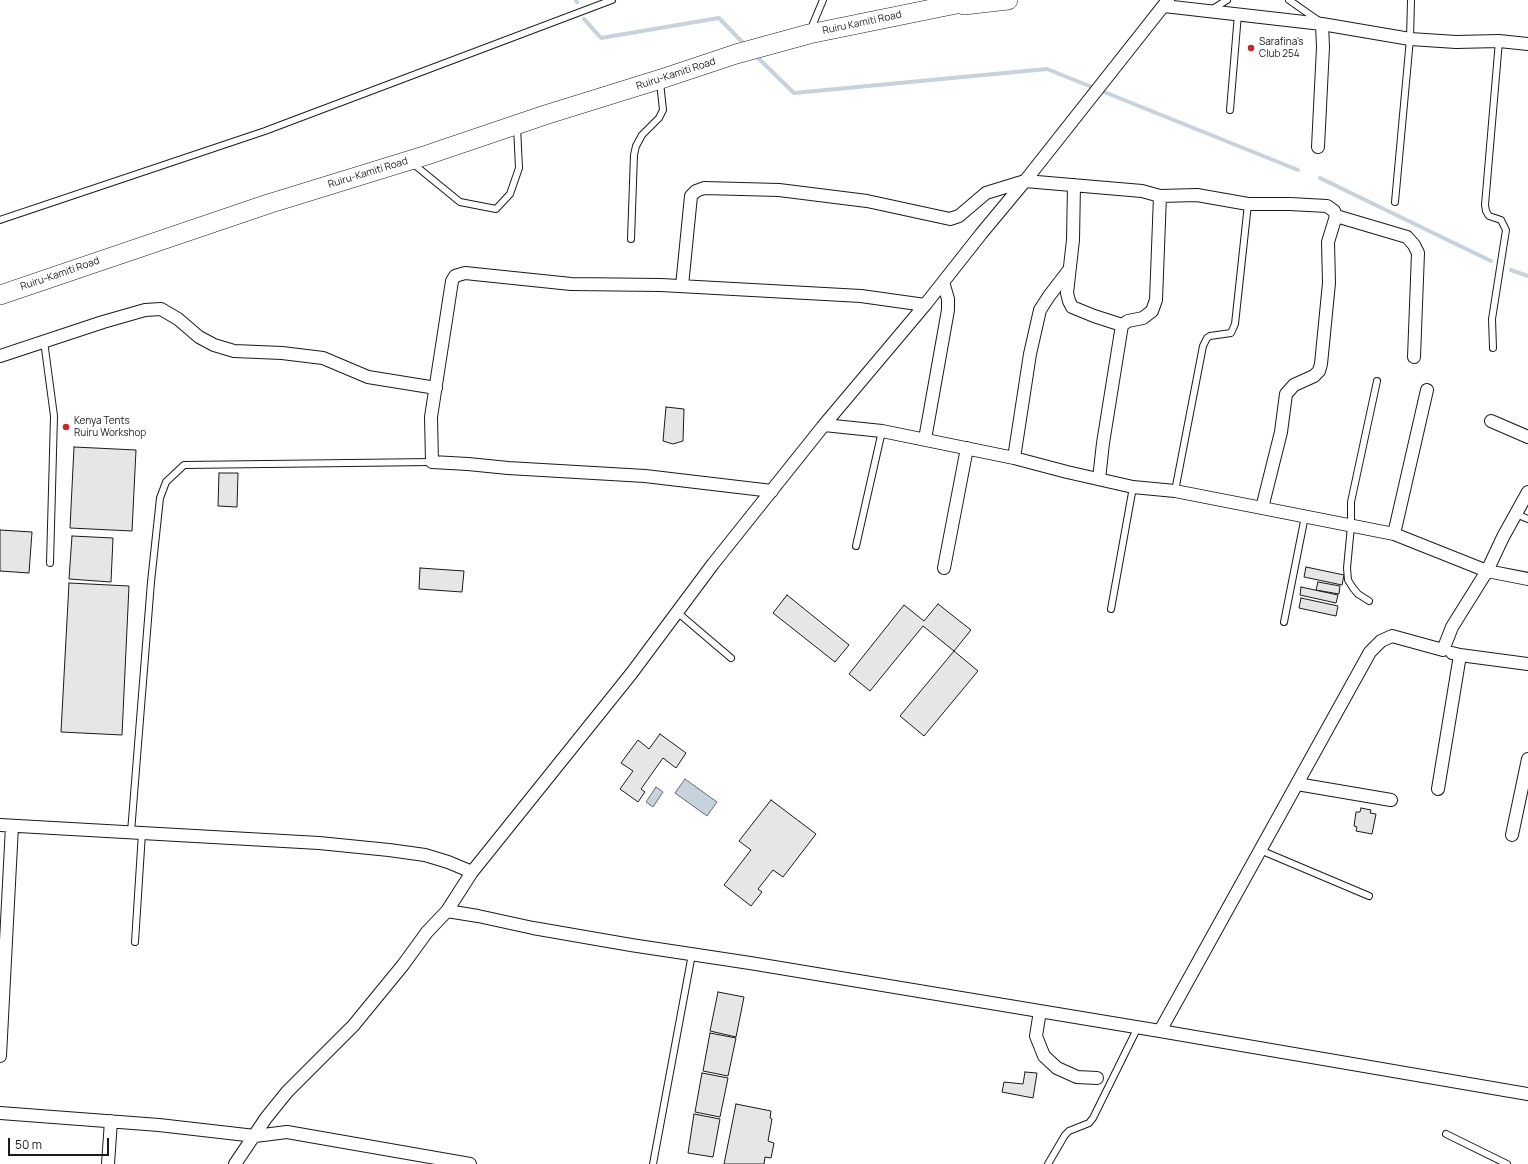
<!DOCTYPE html>
<style>
body{margin:0}
#map{position:relative;width:1528px;height:1164px;overflow:hidden;background:#fff;font-family:Manrope,sans-serif}
canvas{display:block}
.scale{position:absolute;left:8px;top:1138px;width:101px;height:18px;box-sizing:border-box;border:2px solid #1a1a1a;border-top:0;padding-left:5px;font-size:12px;line-height:14px;white-space:nowrap;color:#1a1a1a;-webkit-text-stroke:3px #fff;paint-order:stroke}
</style>
<div id="map">
<canvas width="1528" height="1164"></canvas>
<div class="scale">50 m</div>
</div>
<script>
const ctx = document.querySelector('canvas').getContext('2d');
ctx.lineJoin = 'round';
function fillPath(path, color) { ctx.fillStyle = color; ctx.fill(path, 'evenodd'); }
const shape = rows => new Path2D(rows.map(r => 'M' + r).join(''));
function strokePath(path, color, width, dash) { ctx.strokeStyle = color; ctx.lineWidth = width; ctx.lineCap = dash ? 'butt' : 'round'; ctx.setLineDash(dash || []); ctx.stroke(path); }
function drawText(font, color, halo, rows, align = 'center') {
  ctx.font = font + ' Manrope,sans-serif'; ctx.lineWidth = 3; ctx.setLineDash([]); ctx.textBaseline = 'middle'; ctx.strokeStyle = halo; ctx.fillStyle = color; for (const [text, x, y, turn = 0] of rows) {
    ctx.save(); ctx.translate(x, y); ctx.rotate((+turn || 0) * Math.PI / 180); ctx.textAlign = isNaN(turn) ? turn : align; if (halo) ctx.strokeText(text, 0, 0); ctx.fillText(text, 0, 0); ctx.restore();
  }
}
const water = shape([
 [685,779,717,802,707,816,675,793,685,779],
 [656,787,663,792,653,807,646,802,656,787]
]);
fillPath(water, '#c6d2dc');
strokePath(water, '#6a6a6a', 1);
strokePath(shape([
 [576,0,577,2],
 [584,19,601,38,719,18,746,46],
 [755,55,794,93,1047,69,1298,170],
 [1320,178,1491,261],
 [1511,270,1528,276]
]), '#c6d2dc', 4);
const building = shape([
 [666,407,684,409,683,441,673,444,663,441,666,407],
 [74,447,136,450,132,531,70,528,74,447],
 [219,473,238,473,237,507,218,506,219,473],
 [0,530,32,532,29,573,0,571,0,530],
 [72,536,113,538,111,582,69,579,72,536],
 [1306,567,1344,575,1342,585,1304,577,1306,567],
 [420,568,464,571,462,592,419,589,420,568],
 [1318,582,1340,586,1339,594,1316,590,1318,582],
 [69,583,129,586,122,735,61,732,69,583],
 [1301,587,1338,595,1336,603,1300,595,1301,587],
 [787,595,849,645,835,662,773,613,787,595],
 [1301,598,1338,606,1336,616,1299,608,1301,598],
 [938,604,971,630,954,651,923,626,870,691,849,674,904,605,924,621,938,604],
 [954,651,978,671,924,736,900,716,954,651],
 [660,734,686,753,676,768,663,758,641,789,645,792,638,802,620,789,633,771,621,763,638,740,649,749,660,734],
 [771,800,816,834,783,877,773,870,758,889,762,892,751,906,724,885,751,850,739,841,771,800],
 [1361,808,1371,810,1370,813,1376,814,1372,834,1356,831,1357,827,1354,826,1356,812,1360,812,1361,808],
 [718,992,744,997,736,1037,710,1031,718,992],
 [710,1033,736,1038,728,1076,703,1071,710,1033],
 [1025,1072,1037,1073,1033,1098,1002,1092,1004,1082,1023,1084,1025,1072],
 [702,1073,728,1078,720,1117,695,1112,702,1073],
 [736,1104,771,1111,770,1118,772,1119,768,1141,774,1143,771,1158,765,1157,764,1164,724,1164,736,1104],
 [694,1114,720,1119,713,1157,688,1153,694,1114]
]);
fillPath(building, '#e6e6e6');
strokePath(building, '#1a1a1a', 1);
const service = shape([
 [1289,0,1319,21],
 [1211,10,1227,0],
 [810,31,823,0],
 [1230,110,1238,14],
 [411,162,460,202,496,209,510,194,519,168,517,127],
 [1395,202,1410,39,1411,0],
 [0,220,265,131,612,0],
 [631,239,634,155,636,146,642,135,659,118,663,110,660,82],
 [44,341,54,416,50,563],
 [1493,348,1492,319,1506,230,1501,220,1489,216,1486,211,1485,205,1499,41],
 [1175,491,1203,346,1207,338,1210,336,1231,333,1235,324,1248,204],
 [1516,514,1528,519],
 [856,546,882,431],
 [1369,601,1358,594,1353,588,1348,580,1347,568,1351,526,1351,502,1377,381],
 [1111,609,1133,487],
 [677,612,731,658],
 [1284,622,1305,516],
 [131,832,151,582,160,498,166,482,184,465,432,462],
 [1260,850,1369,896],
 [135,942,142,833],
 [1446,1134,1507,1164],
 [653,1164,692,954],
 [1048,1164,1065,1135,1069,1131,1089,1123,1093,1118,1138,1027]
]);
const minor = shape([
 [1164,6,1322,24,1410,39,1456,42,1499,41,1528,44],
 [1318,147,1323,47,1322,24],
 [1074,185,1073,240,1067,293,1069,301,1072,307,1094,316,1122,325],
 [1160,196,1197,195,1248,204,1290,204,1327,206,1334,211,1336,216,1328,242,1329,283,1321,364,1319,371,1314,376,1294,385,1286,394,1281,432,1262,508],
 [1336,216,1407,237,1414,245,1418,253,1414,357],
 [682,286,691,196,696,191,704,188,779,190,867,201,950,219,959,216,986,193,1025,181,1142,191,1160,196,1156,300,1152,311,1143,318,1128,321,1122,325,1103,443,1099,479],
 [0,356,103,322,145,310,161,309,178,319,199,337,214,345,234,351,282,353,323,358,368,377,436,388],
 [1491,421,1528,437],
 [824,425,882,431,1014,458,1067,472,1133,487,1175,491,1262,508,1394,534,1487,571,1528,579],
 [925,439,948,310,948,299,943,282],
 [1014,458,1030,354,1040,310,1049,296,1069,270],
 [772,491,645,476,508,468,468,464,432,462,431,417,452,281,455,276,465,273,571,284,661,285,861,296,925,305],
 [1394,534,1427,390],
 [944,568,967,448],
 [1452,653,1460,655,1528,664],
 [1297,784,1391,800],
 [1438,789,1460,655],
 [0,825,319,843,389,850,425,855,448,862,472,872],
 [1512,835,1528,759],
 [447,911,478,916,533,928,631,945,750,963,1160,1031,1528,1094],
 [1040,1011,1036,1036,1044,1056,1057,1068,1077,1077,1097,1078],
 [1160,1031,1370,652,1381,641,1392,636,1443,650,1452,627,1487,571,1503,537,1528,492],
 [0,1056,12,826],
 [0,1113,159,1125,255,1136,287,1132,470,1164],
 [108,1164,111,1121],
 [235,1164,266,1118,287,1092,353,1026,403,965,427,932,447,911,472,872,631,674,713,564,824,425,925,305,981,234,1025,181,1168,0]
]);
const primary = shape([
 [964,5,1008,0],
 [0,295,268,204,427,155,545,115,664,78,736,54,809,34,976,0]
]);
strokePath(service, '#1a1a1a', 8);
strokePath(minor, '#1a1a1a', 14);
strokePath(primary, '#1a1a1a', 20);
strokePath(service, '#fff', 6);
strokePath(minor, '#fff', 12);
strokePath(primary, '#fff', 19);
for (const [x, y, r, color] of [
 [1251,48,4,"#c62828"],
 [66,427,4,"#c62828"]
]) { const dot = new Path2D(); dot.arc(x, y, r, 0, 2 * Math.PI); ctx.fillStyle = color; ctx.fill(dot); strokePath(dot, '#fff', 1.5); }
drawText('10px', '#1a1a1a', '#fff', [
 ["Ruiru Kamiti Road",862,23,-12],
 ["Ruiru-Kamiti Road",676,74,-18],
 ["Ruiru-Kamiti Road",368,173,-17],
 ["Ruiru-Kamiti Road",60,274,-19]
]);
drawText('10px', '#1a1a1a', '#fff', [
 ["Sarafina's",1259,42],
 ["Club 254",1259,54],
 ["Kenya Tents",74,421],
 ["Ruiru Workshop",74,433]
], 'left');
</script>
